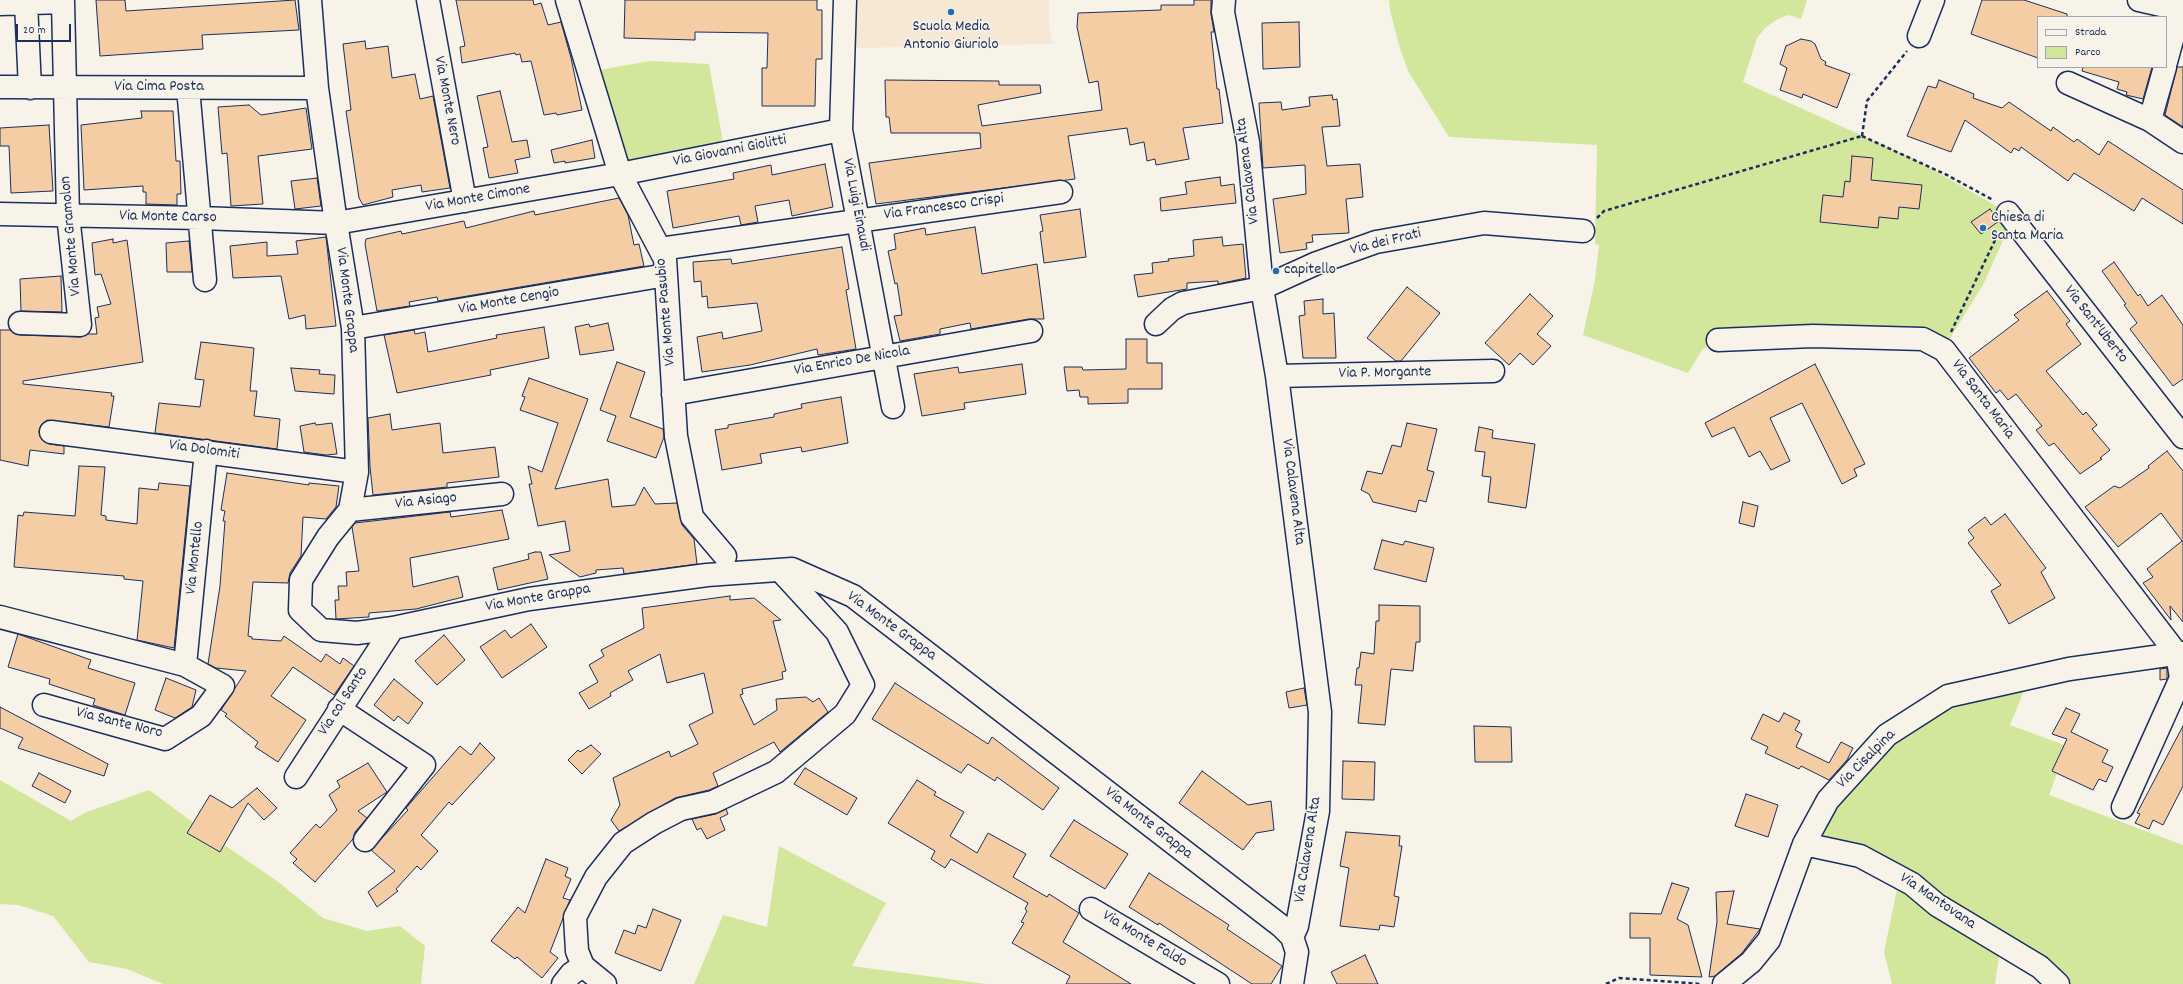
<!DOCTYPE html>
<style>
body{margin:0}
#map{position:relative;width:2183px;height:984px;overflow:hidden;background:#f7f3e8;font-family:Dekko,sans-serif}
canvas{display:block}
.legend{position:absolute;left:2037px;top:16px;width:130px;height:52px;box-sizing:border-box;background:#f7f3e8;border:1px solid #9fa5b1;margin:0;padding:5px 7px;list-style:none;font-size:12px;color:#1b2f5e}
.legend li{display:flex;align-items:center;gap:8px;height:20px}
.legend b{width:20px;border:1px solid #9fa5b1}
.scale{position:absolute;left:16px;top:24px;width:55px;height:18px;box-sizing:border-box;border:2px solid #1b2f5e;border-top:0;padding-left:5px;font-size:12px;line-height:14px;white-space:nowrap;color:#1b2f5e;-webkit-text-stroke:3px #f7f3e8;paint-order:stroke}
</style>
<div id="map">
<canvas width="2183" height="984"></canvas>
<ul class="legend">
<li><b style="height:5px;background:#f7f3e8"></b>Strada</li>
<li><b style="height:11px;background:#d2e79b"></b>Parco</li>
</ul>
<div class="scale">20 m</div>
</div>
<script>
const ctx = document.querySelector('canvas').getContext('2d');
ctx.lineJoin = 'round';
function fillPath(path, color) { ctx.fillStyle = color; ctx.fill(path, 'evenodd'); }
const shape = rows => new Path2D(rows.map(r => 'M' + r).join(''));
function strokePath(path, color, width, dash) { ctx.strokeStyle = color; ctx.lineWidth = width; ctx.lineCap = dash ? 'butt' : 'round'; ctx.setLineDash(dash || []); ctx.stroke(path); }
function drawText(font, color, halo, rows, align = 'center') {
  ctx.font = font + ' Dekko,sans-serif'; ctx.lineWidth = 3; ctx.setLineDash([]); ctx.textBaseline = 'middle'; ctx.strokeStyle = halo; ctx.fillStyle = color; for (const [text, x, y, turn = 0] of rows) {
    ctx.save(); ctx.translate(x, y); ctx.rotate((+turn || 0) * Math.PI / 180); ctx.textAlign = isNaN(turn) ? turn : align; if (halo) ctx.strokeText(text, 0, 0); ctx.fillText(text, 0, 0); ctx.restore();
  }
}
fillPath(shape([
 [852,0,1049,0,1049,25,1053,44,853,48]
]), '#f6e8d4');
fillPath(shape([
 [1389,0,1807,0,1801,19,1789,15,1778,19,1766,27,1757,38,1743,82,1914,159,2014,216,1983,285,1942,351,1932,344,1714,341,1702,350,1688,373,1583,335,1595,280,1599,245,1595,244,1597,145,1449,137,1408,71,1399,45,1390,10],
 [650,61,709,64,723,142,625,162,599,70],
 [2030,676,2010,725,2067,746,2049,795,2183,845,2183,984,2062,984,2001,942,1995,984,1892,984,1884,952,1900,875,1802,845,1829,802,1940,701],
 [0,780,71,821,84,813,149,790,217,840,277,881,323,918,367,931,400,926,425,946,421,984,163,984,127,969,89,962,53,916,18,905,0,904],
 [779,846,886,903,852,966,986,984,694,984,723,915,767,927]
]), '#d2e79b');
const building = shape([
 [96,0,125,0,126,11,295,0,299,30,202,35,203,49,100,56,96,0],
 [456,0,533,0,534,5,541,3,548,25,561,22,571,58,582,110,557,115,556,113,544,115,531,61,522,62,520,54,516,55,515,53,462,63,460,47,465,46,456,0],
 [625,0,817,0,817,10,822,10,822,59,816,59,815,106,762,106,762,68,767,68,768,33,695,32,695,40,624,38,625,0],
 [1194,0,1211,0,1211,14,1214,32,1211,32,1217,89,1219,89,1223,123,1183,128,1189,159,1156,165,1155,159,1147,161,1144,142,1130,145,1127,128,1068,136,1075,179,876,204,869,163,981,148,980,133,891,133,889,117,886,117,885,80,999,81,999,85,1040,85,1041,93,978,105,982,126,1102,110,1098,81,1089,83,1077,27,1078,13,1161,10,1161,5,1194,5,1194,0],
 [1982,0,2024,0,2067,14,2067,17,2038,17,2038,58,1971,34,1982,0],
 [1299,22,1300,67,1263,69,1262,23,1299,22],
 [1801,39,1811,41,1815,44,1821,59,1826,62,1825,65,1850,74,1837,108,1803,94,1802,98,1780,90,1787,68,1780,64,1786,46,1801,39],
 [365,41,366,49,388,46,392,78,415,74,420,99,433,96,450,188,422,192,421,185,392,190,393,197,363,205,359,198,346,111,351,110,343,44,365,41],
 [2083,67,2152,67,2143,99,2126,95,2127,92,2117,89,2119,82,2082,71,2083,67],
 [2177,67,2183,67,2183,127,2165,115,2177,67],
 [1939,80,1974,94,1973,98,2002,108,2009,102,2051,131,2053,127,2074,142,2077,139,2099,155,2108,141,2183,190,2183,224,2142,198,2134,211,2074,173,2068,181,2021,147,2019,151,2014,148,2011,153,1965,120,1951,152,1907,136,1928,86,1936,88,1939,80],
 [500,91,512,142,527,140,530,157,515,160,518,173,489,178,483,148,488,147,477,96,500,91],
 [1332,95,1333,100,1337,99,1340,126,1322,127,1327,166,1360,164,1363,197,1346,199,1349,233,1312,235,1313,242,1306,243,1307,249,1280,253,1273,199,1306,194,1305,165,1263,168,1259,103,1281,102,1282,110,1310,106,1309,97,1332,95],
 [249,105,261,115,306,108,312,149,258,156,263,204,231,206,227,153,222,154,218,107,249,105],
 [141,111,173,111,176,161,180,161,181,194,177,194,177,205,146,204,146,192,143,192,143,186,84,190,81,125,142,118,141,111],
 [49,125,53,191,11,193,9,146,0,146,0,128,49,125],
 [592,140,595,158,565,163,565,161,554,163,551,150,592,140],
 [1852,156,1873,158,1871,180,1922,185,1919,209,1899,207,1898,219,1879,217,1878,228,1820,222,1823,195,1843,197,1845,181,1850,182,1852,156],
 [825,164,833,207,792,216,789,200,755,206,758,222,741,225,739,216,673,228,667,191,734,179,733,173,771,165,772,175,825,164],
 [1220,177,1221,186,1234,184,1236,203,1161,211,1160,198,1187,194,1185,182,1220,177],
 [317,178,321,206,295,209,291,181,317,178],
 [619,198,628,215,634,245,639,244,644,266,438,301,437,297,409,302,410,306,377,311,365,244,366,239,401,231,402,234,464,221,466,228,534,211,535,215,619,198],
 [1080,209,1086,257,1044,263,1040,232,1043,231,1040,215,1080,209],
 [1990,209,1999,221,1981,234,1971,222,1990,209],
 [975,227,982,274,1037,264,1044,319,1029,319,971,329,970,323,940,329,940,334,900,341,894,316,902,315,897,283,895,284,888,251,896,249,894,234,925,228,926,235,975,227],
 [326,237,336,326,306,329,305,315,289,319,281,276,233,278,230,246,267,242,267,256,298,254,296,241,326,237],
 [1222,237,1223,246,1243,244,1246,278,1218,284,1218,281,1187,283,1187,289,1138,297,1134,275,1153,273,1152,263,1169,261,1168,259,1194,256,1193,240,1222,237],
 [113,239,113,243,127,240,143,362,23,381,23,384,112,393,111,396,114,396,109,427,47,420,41,425,39,431,40,437,49,444,64,446,64,454,30,450,28,466,0,460,0,330,10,330,20,335,80,337,88,334,97,334,95,318,99,317,97,307,111,304,101,274,95,275,92,243,113,239],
 [189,241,192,272,167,272,166,243,189,241],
 [842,247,849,289,846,290,856,349,818,355,817,349,750,365,702,372,697,337,722,332,723,339,762,331,757,303,708,308,707,296,702,297,701,281,694,282,693,262,731,259,732,264,842,247],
 [2114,262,2138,296,2140,294,2148,306,2162,295,2183,325,2183,379,2173,386,2130,329,2137,323,2124,305,2126,304,2102,271,2114,262],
 [61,276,62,312,21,311,20,279,61,276],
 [1407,287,1440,313,1401,361,1396,361,1367,338,1407,287],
 [2047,291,2070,321,2066,324,2081,344,2046,371,2083,415,2086,412,2097,425,2092,429,2110,450,2100,458,2102,459,2080,474,2054,443,2049,446,2036,430,2042,426,2016,394,2008,400,2000,390,1996,393,1969,358,2019,320,2014,315,2047,291],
 [1530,294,1553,316,1537,334,1551,346,1533,365,1520,353,1509,365,1485,343,1530,294],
 [1323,299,1323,314,1334,313,1336,358,1303,358,1299,316,1305,315,1304,301,1323,299],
 [608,323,614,350,580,355,575,327,589,324,590,327,608,323],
 [544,327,549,358,490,370,491,375,397,393,384,335,414,330,415,334,425,332,428,352,497,338,496,335,544,327],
 [1126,339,1147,339,1147,363,1162,363,1162,389,1128,389,1128,403,1088,404,1088,397,1080,397,1079,390,1067,391,1064,367,1082,367,1083,370,1126,369,1126,339],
 [201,342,254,348,250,391,257,391,254,416,280,419,277,449,155,433,159,403,200,407,204,380,195,379,201,342],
 [617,362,645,372,630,417,663,429,664,437,656,458,607,441,616,416,600,410,617,362],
 [1022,364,1026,394,964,403,965,409,922,416,914,374,958,367,959,373,1022,364],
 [1815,364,1865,464,1854,469,1857,476,1842,484,1802,403,1770,418,1790,461,1771,470,1760,451,1749,457,1734,427,1712,437,1705,423,1815,364],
 [291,368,320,370,319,374,335,375,334,394,295,391,291,368],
 [529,378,588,399,555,489,608,479,612,507,635,505,644,487,655,504,677,503,682,525,694,539,697,564,624,574,623,568,596,570,596,573,580,577,549,555,570,551,565,521,538,526,529,484,532,484,528,466,542,472,558,423,520,410,525,397,522,396,529,378],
 [841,397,848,443,802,452,801,447,760,454,762,463,722,470,715,430,728,428,728,425,774,417,774,414,802,408,801,404,841,397],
 [390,414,392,430,440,423,443,453,495,447,499,477,447,483,447,487,373,495,370,467,368,418,390,414],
 [315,423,316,425,332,423,337,454,326,455,304,452,300,426,315,423],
 [1407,423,1437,429,1427,470,1434,472,1426,502,1419,500,1416,512,1373,502,1369,494,1361,490,1367,471,1382,474,1392,445,1401,447,1407,423],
 [1479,427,1493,430,1492,438,1535,444,1526,508,1488,502,1491,477,1482,476,1485,452,1475,451,1479,427],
 [2167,451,2183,471,2183,622,2170,606,2171,620,2143,583,2153,577,2147,569,2182,541,2161,513,2118,547,2085,507,2114,486,2120,488,2149,468,2148,466,2167,451],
 [79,466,105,467,101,515,106,516,106,520,137,524,139,488,158,490,159,483,190,486,174,648,137,640,143,581,124,579,124,576,14,567,18,515,23,516,24,512,75,516,79,466],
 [227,473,309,485,309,483,339,486,336,507,326,519,303,517,301,556,290,573,288,583,253,582,248,636,252,637,252,639,281,641,284,636,321,662,326,654,340,664,343,658,354,666,334,695,293,667,271,696,306,720,278,762,255,747,258,742,225,716,227,714,221,710,246,671,216,668,208,664,220,586,225,521,223,521,225,511,221,510,227,473],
 [1743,502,1758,506,1754,527,1739,523,1743,502],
 [502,510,509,539,410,558,413,587,458,576,463,597,416,609,369,613,369,617,336,619,335,600,339,600,338,586,347,586,346,572,359,571,352,527,355,523,450,512,451,517,502,510],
 [2005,514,2046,568,2041,572,2055,598,2009,624,1991,591,2001,585,1968,543,1974,538,1968,530,1985,517,1991,525,2005,514],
 [1382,540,1403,545,1405,541,1434,548,1426,582,1374,569,1382,540],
 [535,552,541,552,548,579,498,590,493,568,529,559,528,554,535,552],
 [730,596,730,600,754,598,781,620,773,621,786,671,782,672,783,679,742,689,743,694,740,695,754,725,777,710,776,699,806,697,813,702,819,698,828,712,780,752,774,742,713,773,718,786,709,790,675,798,619,831,611,820,620,805,613,778,669,751,671,757,698,744,689,725,713,713,704,673,667,683,660,654,628,671,633,680,610,693,611,696,589,709,579,693,598,682,589,665,604,656,601,650,644,628,642,608,730,596],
 [1379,605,1420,606,1420,642,1416,642,1413,671,1391,669,1385,725,1358,723,1362,685,1355,685,1357,668,1359,668,1361,652,1374,654,1376,621,1379,621,1379,605],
 [531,624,547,647,502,678,480,647,505,630,511,638,531,624],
 [18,634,91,660,88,668,135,683,125,715,93,705,95,699,49,684,50,679,8,667,18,634],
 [444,635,465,660,437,685,415,661,444,635],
 [2167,668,2167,679,2160,680,2160,669,2167,668],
 [166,678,196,690,192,707,175,718,155,710,166,678],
 [394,679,423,703,408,724,398,716,394,721,374,705,394,679],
 [895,683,988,744,992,737,1059,788,1043,810,997,777,995,781,968,764,961,773,872,719,895,683],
 [1304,688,1307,705,1289,708,1286,692,1304,688],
 [0,707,108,764,104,776,18,748,23,738,0,728,0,707],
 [2066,708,2080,714,2071,732,2108,750,2102,762,2113,767,2106,782,2099,779,2093,790,2052,771,2067,739,2052,734,2066,708],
 [1784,713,1800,721,1795,730,1802,734,1796,747,1829,763,1841,742,1853,748,1847,760,1829,780,1801,766,1799,769,1765,753,1768,747,1751,739,1763,714,1779,722,1784,713],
 [1474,726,1511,727,1512,762,1475,762,1474,726],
 [2183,726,2183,786,2163,825,2153,820,2149,829,2135,823,2140,814,2137,813,2183,726],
 [480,743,495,758,452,805,449,802,421,835,438,851,421,870,417,866,396,889,398,891,377,907,368,892,395,871,371,850,408,810,406,808,460,746,471,755,480,743],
 [591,745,601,754,582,774,568,760,578,750,580,752,591,745],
 [1343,761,1375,762,1374,800,1342,799,1343,761],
 [368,763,387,792,358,811,367,818,355,832,353,839,315,882,293,863,297,859,290,853,316,824,320,828,337,810,329,795,340,787,337,781,368,763],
 [805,768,857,798,847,815,794,784,805,768],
 [1202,771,1248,805,1271,801,1274,830,1256,833,1243,850,1179,803,1202,771],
 [39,773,71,791,65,803,32,786,39,773],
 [917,780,936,792,934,795,964,812,950,836,977,853,988,833,1026,854,1013,877,1047,897,1049,894,1079,913,1063,942,1131,984,1066,984,1070,976,1012,943,1024,923,1021,922,1027,911,1025,909,1028,903,951,859,945,868,931,859,935,851,888,823,917,780],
 [257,788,277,808,264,820,248,803,220,852,187,833,210,795,232,808,257,788],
 [1746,794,1778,805,1768,837,1735,826,1746,794],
 [726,809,728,814,720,818,725,830,707,839,701,828,697,830,692,819,716,814,726,809],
 [1074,820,1128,854,1105,889,1050,856,1074,820],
 [1346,832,1400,836,1399,846,1402,846,1394,896,1399,897,1394,927,1380,925,1379,930,1340,926,1349,868,1340,866,1346,832],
 [546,859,568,868,565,876,571,879,563,898,570,900,550,952,558,958,542,978,517,957,515,959,491,941,518,907,525,913,546,859],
 [1149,873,1229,925,1227,929,1282,966,1271,984,1252,984,1159,923,1158,925,1129,907,1149,873],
 [1672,883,1689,888,1677,919,1688,925,1702,977,1650,975,1650,938,1630,938,1630,913,1661,914,1672,883],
 [1734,891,1727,924,1760,929,1742,953,1715,976,1709,977,1717,922,1716,892,1734,891],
 [653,909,681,920,661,971,615,953,624,930,635,934,638,925,646,928,653,909],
 [1365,955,1378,984,1337,984,1331,972,1365,955]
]);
fillPath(building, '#f5cda5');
strokePath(building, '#1b2f5e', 1);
const minor = shape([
 [310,0,317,88,336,223,353,328,357,472,350,510,328,537,301,580,300,610,321,630,357,633,393,628,529,599,707,575,792,569,853,596,1281,926,1292,937],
 [428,0,465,201],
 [567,0,620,174,665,259,676,436,692,517,725,556],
 [845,0,841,130,893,407],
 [1224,0,1223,12,1248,142,1262,288,1277,376,1320,712,1318,811,1297,926,1292,937,1297,952,1292,984],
 [2139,0,2183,10],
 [26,3,30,88],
 [0,4,63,2,68,215,80,325,20,323],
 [1919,36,1933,0],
 [2166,62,2180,10],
 [2068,83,2150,120,2183,142],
 [0,87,317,88],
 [188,88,205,280],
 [2150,120,2165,67],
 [2008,213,2183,437],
 [0,214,200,218,336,223,620,174,841,130],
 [660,249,1061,192],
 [1156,324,1172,309,1183,303,1262,288,1317,263,1376,242,1484,223,1583,231],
 [353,328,666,275],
 [1718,340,1813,336,1923,339,1944,350,2177,654,2181,678,2123,807],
 [1277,376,1493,371],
 [673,394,1031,331],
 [51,432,357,472],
 [350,510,502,494],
 [0,617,185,665,206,451],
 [44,705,165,739,201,716,223,686,185,665],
 [339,709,424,765,365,840],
 [296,777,393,628],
 [1804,844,1860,856,1912,884,1937,905,2040,967,2058,984],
 [1091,909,1218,984],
 [563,984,571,974,583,966],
 [605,984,583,966,577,951,575,917,596,877,623,843,654,823,681,809,713,802,776,772,845,714,863,685,837,632,780,570],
 [1724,984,1751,962,1769,940,1804,844,1828,800,1887,735,1948,696,2069,669,2183,653]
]);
strokePath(minor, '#1b2f5e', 25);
strokePath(shape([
 [1862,136,1947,175,1993,200],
 [1862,136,1867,101,1907,51],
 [1597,218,1604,211,1862,136],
 [1951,332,1998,234],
 [1606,984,1619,978,1701,984]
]), '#1b2f5e', 2.5, [4, 3]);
strokePath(minor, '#f7f3e8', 22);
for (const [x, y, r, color] of [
 [951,12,4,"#1f6fb2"],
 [1983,228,4,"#1f6fb2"],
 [1276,271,4,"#1f6fb2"]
]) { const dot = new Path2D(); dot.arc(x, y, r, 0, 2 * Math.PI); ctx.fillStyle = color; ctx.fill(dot); strokePath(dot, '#f7f3e8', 1.5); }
drawText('16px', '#1b2f5e', '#f7f3e8', [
 ["Scuola Media",951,28,"center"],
 ["Antonio Giuriolo",951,46,"center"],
 ["Chiesa di",1991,219],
 ["Santa Maria",1991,237],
 ["capitello",1284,271]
], 'left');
drawText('16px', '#1b2f5e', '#f7f3e8', [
 ["Via Cima Posta",159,88],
 ["Via Monte Nero",446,101,79],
 ["Via Giovanni Giolitti",730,152,-11],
 ["Via Calavena Alta",1249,171,-97],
 ["Via Monte Cimone",478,199,-10],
 ["Via Luigi Einaudi",855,205,79],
 ["Via Francesco Crispi",944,208,-8],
 ["Via Monte Carso",168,218,1],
 ["Via Monte Gramolon",72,236,-95],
 ["Via dei Frati",1386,243,-14],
 ["Via Monte Grappa",346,300,83],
 ["Via Monte Cengio",509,302,-10],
 ["Via Monte Pasubio",667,312,-95],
 ["Via Sant'Uberto",2095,325,52],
 ["Via Enrico De Nicola",852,362,-10],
 ["Via P. Morgante",1385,374,-1],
 ["Via Santa Maria",1982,400,53],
 ["Via Dolomiti",204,451,8],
 ["Via Calavena Alta",1292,492,83],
 ["Via Asiago",426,502,-6],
 ["Via Montello",196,558,-84],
 ["Via Monte Grappa",538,599,-10],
 ["Via Monte Grappa",891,627,36],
 ["Via col Santo",344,702,-57],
 ["Via Sante Noro",119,724,14],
 ["Via Cisalpina",1867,760,-45],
 ["Via Monte Grappa",1148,824,38],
 ["Via Calavena Alta",1309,850,-81],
 ["Via Mantovana",1937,902,34],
 ["Via Monte Faldo",1144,940,31]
]);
</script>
